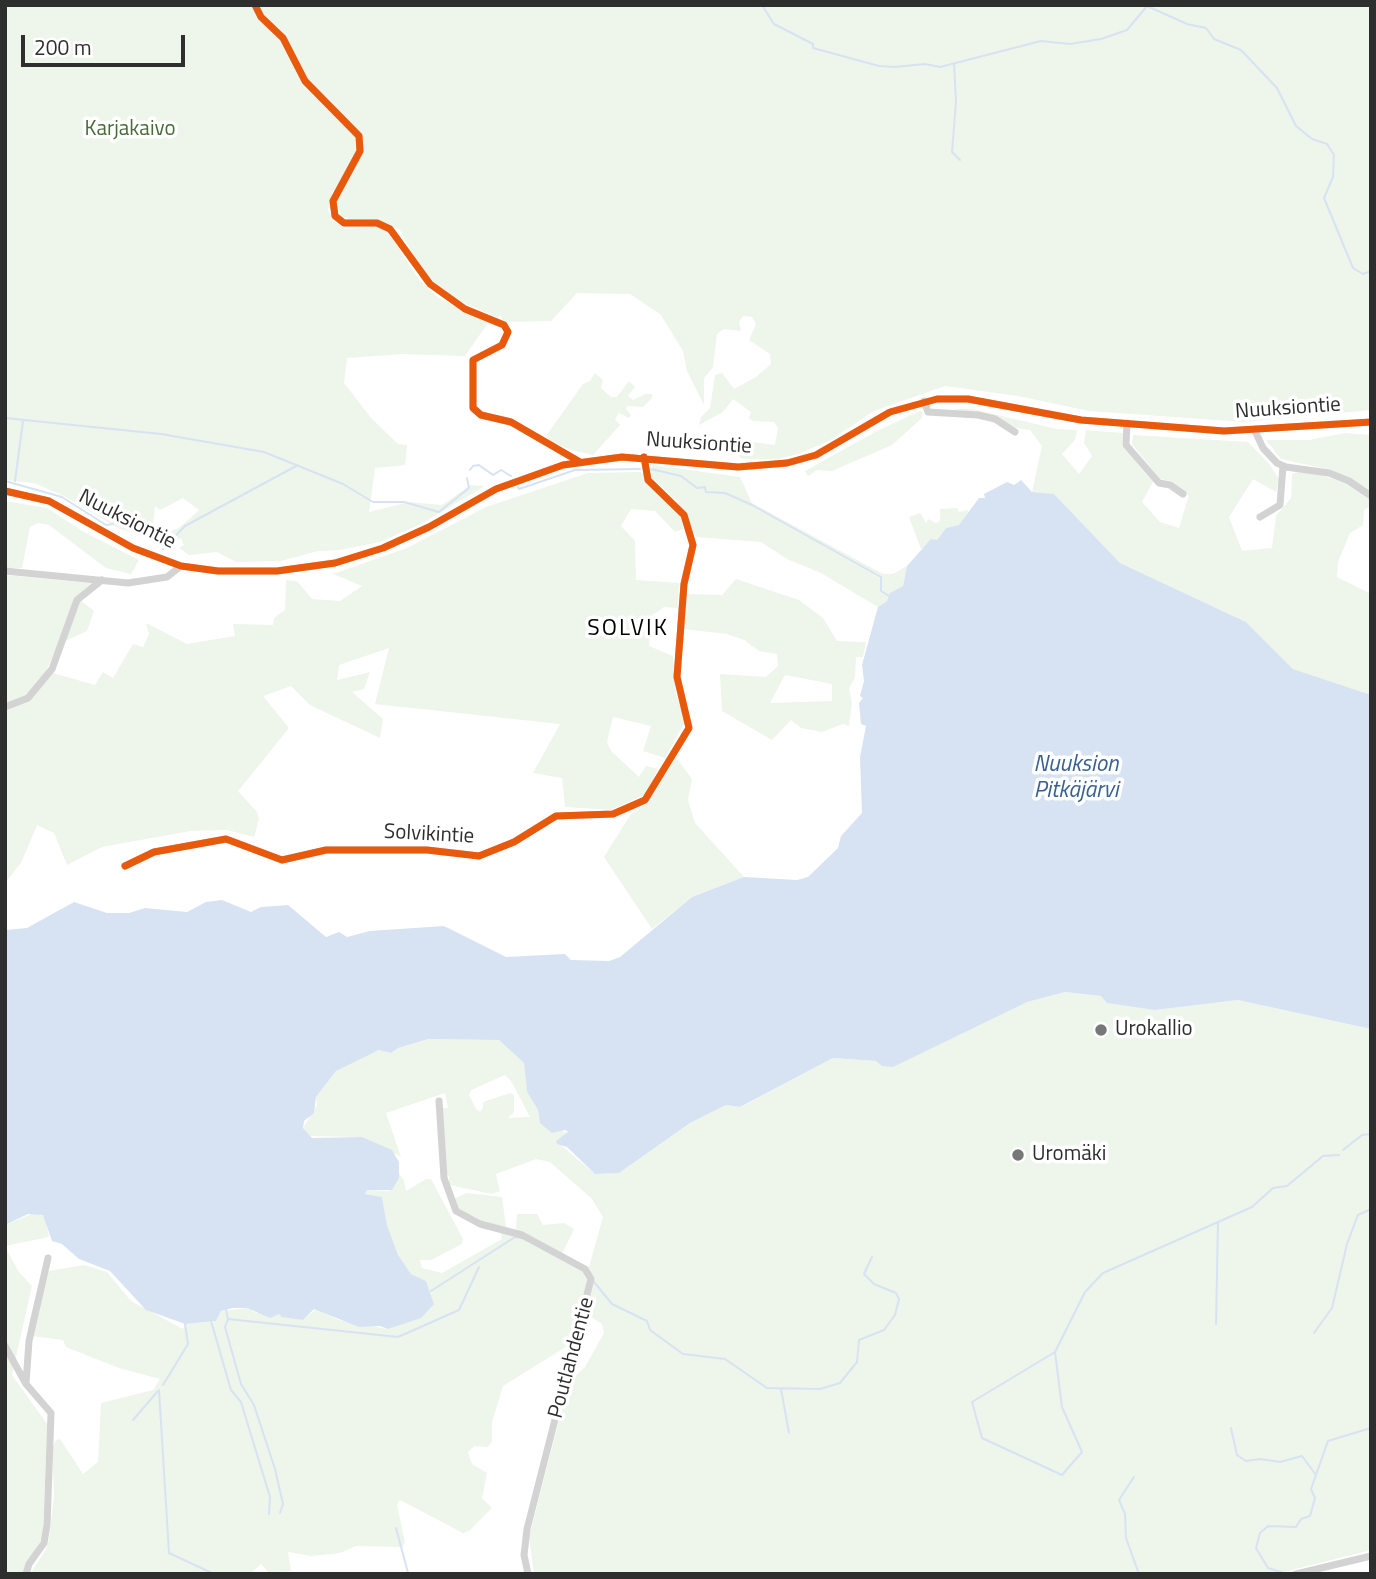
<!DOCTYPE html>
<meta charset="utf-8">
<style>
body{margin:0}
#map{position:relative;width:1376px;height:1579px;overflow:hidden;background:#fff;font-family:"Titillium Web",sans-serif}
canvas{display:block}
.frame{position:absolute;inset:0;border:7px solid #2e2e2e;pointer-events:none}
.scale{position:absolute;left:21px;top:35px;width:164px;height:32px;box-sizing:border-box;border:4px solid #2e2e2e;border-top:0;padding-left:9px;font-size:21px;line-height:24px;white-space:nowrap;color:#2e2e2e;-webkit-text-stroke:5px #fff;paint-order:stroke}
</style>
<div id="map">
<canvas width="1376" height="1579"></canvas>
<div class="frame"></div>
<div class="scale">200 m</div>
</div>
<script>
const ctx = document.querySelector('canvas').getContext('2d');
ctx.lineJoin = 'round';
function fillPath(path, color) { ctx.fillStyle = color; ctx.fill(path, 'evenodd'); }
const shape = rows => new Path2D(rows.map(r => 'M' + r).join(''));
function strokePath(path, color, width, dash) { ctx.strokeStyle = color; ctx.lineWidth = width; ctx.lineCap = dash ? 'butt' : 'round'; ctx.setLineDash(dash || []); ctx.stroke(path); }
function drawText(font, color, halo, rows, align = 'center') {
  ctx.font = font + ' "Titillium Web",sans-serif'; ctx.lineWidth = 7; ctx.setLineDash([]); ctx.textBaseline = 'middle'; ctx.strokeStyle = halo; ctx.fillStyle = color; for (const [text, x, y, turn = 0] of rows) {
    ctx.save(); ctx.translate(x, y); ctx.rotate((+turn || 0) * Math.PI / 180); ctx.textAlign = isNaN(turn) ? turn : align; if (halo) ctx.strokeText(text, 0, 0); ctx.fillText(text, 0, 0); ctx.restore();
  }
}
fillPath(shape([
 [5,5,1371,5,1371,410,1244,422,1089,411,1018,396,945,386,874,411,829,441,798,454,778,459,742,459,727,445,717,446,730,439,775,445,778,428,774,422,753,421,749,418,751,412,733,399,723,412,699,425,701,417,710,408,715,375,722,373,734,389,756,377,771,364,770,354,749,340,756,324,752,317,743,316,739,322,741,331,724,329,717,334,713,367,704,378,704,405,687,371,683,351,661,315,630,294,577,293,551,321,504,322,500,315,498,318,455,299,432,281,415,259,400,230,376,219,356,221,342,217,337,203,341,191,333,190,328,209,333,221,346,229,373,227,387,231,420,281,439,298,488,323,465,356,402,354,347,358,344,383,371,418,398,444,407,445,405,465,375,468,369,512,409,502,442,505,471,485,485,486,421,524,380,542,340,550,318,551,281,561,236,562,217,552,189,555,179,548,184,545,181,538,175,542,160,539,160,535,179,528,199,510,183,498,160,510,155,506,152,533,149,538,118,528,64,496,34,483,5,480],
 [595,373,603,380,601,388,611,397,617,397,629,381,635,387,628,396,633,400,646,394,652,394,652,398,643,407,627,406,626,409,631,415,629,418,619,413,615,419,620,425,593,455,571,450,550,441,546,436,583,384,590,381],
 [953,409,972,409,1057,429,1077,430,1075,440,1062,454,1079,474,1092,456,1084,443,1086,430,1123,433,1122,446,1153,482,1142,502,1160,522,1179,528,1189,495,1170,481,1160,479,1132,444,1133,435,1248,442,1270,465,1279,479,1276,492,1253,479,1229,517,1242,551,1272,548,1276,516,1291,498,1292,474,1305,470,1349,484,1371,501,1371,506,1364,510,1363,525,1350,533,1338,562,1337,577,1371,594,1371,695,1293,669,1246,622,1120,563,1054,494,1032,492,1042,446,1030,430,1016,428,995,417],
 [920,411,923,413,922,418,892,445,832,471,817,470,808,476,805,471,875,432],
 [1345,433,1371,435,1371,493,1331,470,1281,459,1266,440,1309,440],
 [653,465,740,477,752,503,883,574,893,574,907,566,903,586,890,593,887,601,878,607,821,573,787,559,761,542,696,537,677,501,648,474],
 [641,472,682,518,683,529,675,532,655,511,631,509,621,526,635,541,636,580,679,583,678,608,664,607,651,616,649,646,673,656,676,695,686,720,665,758,643,751,651,726,613,717,607,742,611,751,639,777,646,766,658,769,646,794,611,810,565,807,562,778,533,773,560,724,375,704,389,648,339,665,337,680,370,672,364,689,352,692,383,719,380,738,310,705,291,686,263,696,289,728,238,791,257,812,259,819,254,837,227,830,190,831,102,847,67,865,54,833,37,825,21,863,5,883,5,575,102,584,81,601,94,611,87,631,58,644,46,671,95,685,103,672,113,678,133,644,143,647,149,634,146,623,187,644,235,636,233,624,273,625,274,618,285,610,286,580,297,581,312,599,340,601,362,586,333,574,407,548,486,507,588,473],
 [5,501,47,508,84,532,139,560,131,574,106,568,49,525,38,523,30,527,22,568,5,568],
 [957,508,959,512,968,510,967,517,959,525,946,528,937,540,921,549,909,517,920,513,926,523,928,519,936,523,940,521,940,509],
 [736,579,799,600,823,618,837,641,866,642,863,657,856,657,855,678,849,688,852,703,849,726,843,724,822,732,801,728,791,720,772,740,722,711,720,674,766,677,778,666,777,654,759,651,744,640,727,634,683,629,687,594,722,595],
 [785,675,832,684,832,701,770,703],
 [676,757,692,779,688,800,695,823,744,877,692,897,652,929,604,857,631,814,647,804],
 [1065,992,1101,996,1155,1010,1238,1000,1371,1029,1371,1550,1276,1574,534,1574,529,1537,569,1382,585,1367,604,1333,602,1324,591,1317,589,1322,579,1325,572,1343,503,1386,492,1422,492,1441,488,1447,474,1446,468,1452,472,1464,487,1473,482,1498,492,1508,469,1531,463,1533,400,1500,397,1505,405,1542,403,1547,356,1546,340,1553,311,1556,288,1552,291,1571,268,1572,261,1564,250,1574,30,1574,45,1551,49,1539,54,1496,52,1449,56,1440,60,1439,83,1474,98,1462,101,1403,153,1390,160,1379,119,1368,66,1347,63,1340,31,1336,28,1331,30,1319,42,1272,84,1265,107,1272,131,1301,183,1329,185,1324,216,1321,221,1311,247,1308,256,1313,280,1314,303,1320,316,1309,339,1320,388,1329,407,1322,434,1304,426,1281,411,1274,398,1255,387,1225,382,1197,365,1194,367,1190,389,1191,399,1174,404,1180,406,1191,426,1179,431,1179,463,1239,462,1244,431,1260,420,1260,422,1268,442,1273,502,1239,501,1233,516,1229,517,1214,537,1214,543,1225,564,1223,574,1229,562,1254,589,1267,603,1217,592,1199,550,1162,536,1159,496,1174,500,1191,492,1194,449,1185,449,1176,445,1173,441,1108,448,1108,445,1093,386,1113,401,1157,362,1137,308,1136,303,1128,317,1105,316,1097,336,1071,351,1062,380,1050,391,1053,398,1048,428,1039,499,1040,524,1063,527,1092,538,1110,540,1123,568,1133,556,1141,595,1174,619,1173,690,1123,726,1105,741,1107,833,1058,876,1061,1027,1002],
 [505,1075,511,1081,530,1117,508,1118,514,1112,514,1095,510,1093,483,1102,483,1108,480,1112,476,1109,469,1095,471,1090],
 [466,1193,502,1197,506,1227,488,1225,458,1210,454,1199],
 [34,1213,45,1216,49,1237,5,1246,5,1225],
 [5,1247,19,1272,32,1286,12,1375,47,1424,43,1536,23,1574,5,1574]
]), '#eef5eb');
fillPath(shape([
 [1021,480,1032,492,1054,494,1120,563,1246,622,1293,669,1371,695,1371,1029,1238,1000,1155,1010,1107,1003,1101,996,1065,992,1027,1002,893,1067,882,1066,876,1061,833,1058,740,1107,726,1105,690,1123,619,1173,595,1174,567,1147,557,1144,556,1141,568,1132,565,1130,552,1133,540,1123,538,1110,527,1092,524,1063,499,1040,428,1039,398,1048,391,1053,379,1050,336,1071,316,1097,314,1113,304,1121,303,1128,312,1138,362,1137,392,1150,399,1162,399,1178,392,1190,367,1190,365,1194,382,1197,387,1225,398,1255,411,1274,426,1281,434,1304,421,1318,388,1329,380,1326,359,1327,314,1309,303,1320,282,1317,279,1314,270,1318,247,1308,233,1308,221,1311,216,1321,185,1324,146,1310,110,1271,79,1259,62,1244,52,1241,43,1215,28,1214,5,1225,5,930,27,928,74,902,107,913,129,913,145,908,187,912,206,902,222,900,251,912,261,907,288,905,326,937,339,932,347,937,370,931,444,926,506,957,565,954,571,960,609,961,620,957,692,897,744,877,797,880,808,877,838,848,841,836,862,813,860,757,866,726,861,724,859,703,863,698,860,696,864,681,862,665,878,607,887,601,890,593,903,586,907,566,931,539,937,540,946,528,959,525,979,498,985,498,984,494,1007,482,1014,485]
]), '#d7e3f2');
strokePath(shape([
 [762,5,774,24,813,44,813,48,879,66,894,67,925,64,940,67,1041,41,1070,44,1101,39,1127,30,1147,6,1187,24,1206,28,1214,39,1241,50,1277,88,1296,126,1312,139,1327,144,1334,155,1333,177,1324,198,1353,268,1363,274,1371,271],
 [954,63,956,102,952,152,960,160],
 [5,418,161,434,264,452,343,484,373,502,404,502,439,512,469,488,467,478],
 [651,469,681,476,697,488,705,487,706,492,725,493,752,505,881,577,881,591,889,596],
 [470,470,473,466,479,465,493,475,501,470,511,476],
 [5,481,62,497,106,525,113,524],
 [15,481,23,421],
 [518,487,519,489,575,470,640,469],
 [163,549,185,526,298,465],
 [1343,1150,1362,1135,1371,1134],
 [594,1282,612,1304,647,1321,650,1330,683,1354,725,1359,767,1388,820,1389,840,1383,857,1362,859,1340,884,1330,895,1315,899,1299,896,1293,874,1284,864,1274,872,1257],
 [431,1291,515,1237,521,1238],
 [226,1310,228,1319,225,1327,241,1384,254,1405,275,1469,283,1504,280,1513],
 [228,1319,398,1337,459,1310,479,1267],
 [211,1321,231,1390,241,1402,270,1497,269,1514],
 [1216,1324,1218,1223],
 [1314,1333,1332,1308,1347,1244,1358,1215,1371,1209],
 [1055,1352,1062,1407,1082,1452,1062,1475,982,1438,972,1402,1055,1352,1085,1292,1103,1273,1252,1207,1273,1188,1287,1186,1323,1156,1339,1155],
 [163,1385,188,1344,185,1324],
 [781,1389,789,1433],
 [159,1390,169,1553,214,1574],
 [133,1420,158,1391],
 [1231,1428,1237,1455,1246,1461,1260,1459,1280,1462,1302,1456,1316,1475],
 [1134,1477,1119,1500,1125,1514,1126,1538,1139,1574],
 [1281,1572,1268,1568,1256,1548,1260,1533,1268,1526,1296,1527,1301,1519,1310,1516,1315,1498,1311,1489,1328,1441,1371,1428],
 [408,1573,421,1574],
 [374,1574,408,1573,396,1528]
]), '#d7e3f2', 2);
strokePath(shape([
 [255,5,261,17,283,38,305,81,359,136,360,151,333,201,335,216,344,223,377,223,390,229,430,284,465,309,504,325,508,332,502,345,473,360,473,408,481,415,511,422,580,462],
 [924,401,928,412,978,415,995,419,1015,432],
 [1127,423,1126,445,1159,483,1170,485,1183,494],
 [1255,431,1263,448,1277,463,1286,467,1329,473,1349,481,1371,496],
 [5,491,49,501,133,548,181,566,218,571,277,571,335,563,383,548,429,527,496,489,563,465,622,457,738,467,787,463,816,455,890,412,937,399,968,399,1081,420,1224,431,1371,422],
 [1260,517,1280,505,1283,466],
 [5,571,128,583,167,577,181,566],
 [5,707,28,698,52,669,77,600,102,580],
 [125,866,154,852,226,839,282,860,326,850,427,850,479,856,514,842,556,816,613,814,645,800,689,728,677,677,684,584,693,545,684,515,648,480,644,457],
 [439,1101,444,1178,456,1211,480,1224,522,1235,585,1269,591,1279,527,1529,524,1555,528,1574],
 [5,1346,26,1384,51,1413,47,1525,44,1543,29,1564,26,1574],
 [26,1383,29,1341,48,1258],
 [1296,1574,1371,1556]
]), '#d3d3d3', 7);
strokePath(shape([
 [255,5,261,17,283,38,305,81,359,136,360,151,333,201,335,216,344,223,377,223,390,229,430,284,465,309,504,325,508,332,502,345,473,360,473,408,481,415,511,422,580,462],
 [5,491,49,501,133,548,181,566,218,571,277,571,335,563,383,548,429,527,496,489,563,465,622,457,738,467,787,463,816,455,890,412,937,399,968,399,1081,420,1224,431,1371,422],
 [125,866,154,852,226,839,282,860,326,850,427,850,479,856,514,842,556,816,613,814,645,800,689,728,677,677,684,584,693,545,684,515,648,480,644,457]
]), '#e8590c', 7);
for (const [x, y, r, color] of [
 [1101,1030,7,"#777"],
 [1018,1155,7,"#777"]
]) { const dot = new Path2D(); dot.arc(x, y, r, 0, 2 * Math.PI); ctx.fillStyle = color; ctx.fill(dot); strokePath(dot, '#fff', 2.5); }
drawText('21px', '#496b3a', '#fff', [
 ["Karjakaivo",130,130]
]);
drawText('21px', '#2e2e2e', '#fff', [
 ["Nuuksiontie",1288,409,-4],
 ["Nuuksiontie",699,444,4],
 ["Nuuksiontie",127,520,27],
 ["Solvikintie",429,835,3],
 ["Poutlahdentie",572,1358,-75]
]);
drawText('21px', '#2e2e2e', '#fff', [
 ["Urokallio",1115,1030],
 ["Uromäki",1032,1155]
], 'left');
ctx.letterSpacing = '2px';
drawText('23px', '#000', '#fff', [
 ["SOLVIK",628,629]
]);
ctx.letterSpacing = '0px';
drawText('italic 23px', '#396292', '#fff', [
 ["Nuuksion",1076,765],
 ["Pitkäjärvi",1076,791]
]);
</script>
